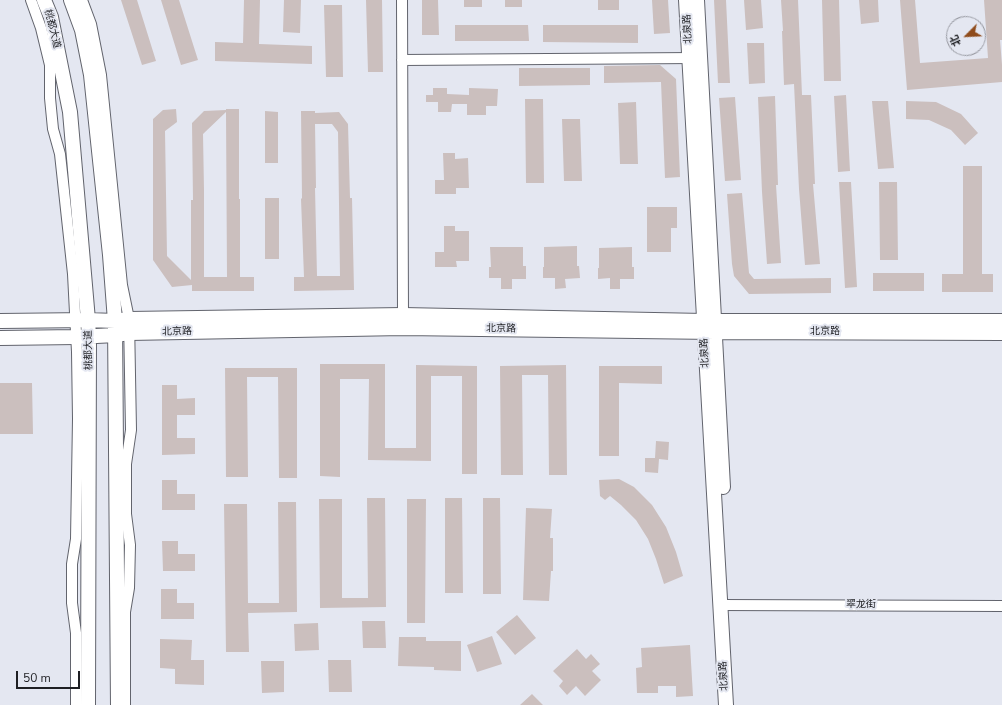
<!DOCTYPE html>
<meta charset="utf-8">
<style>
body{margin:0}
#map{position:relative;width:1002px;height:705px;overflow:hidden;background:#e4e7f1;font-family:"Nunito Sans","Noto Sans SC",sans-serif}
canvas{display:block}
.north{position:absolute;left:946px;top:16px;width:40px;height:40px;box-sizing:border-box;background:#e4e7f1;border:1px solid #95979f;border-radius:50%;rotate:246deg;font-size:11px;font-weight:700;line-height:16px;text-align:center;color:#1e1f23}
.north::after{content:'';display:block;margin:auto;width:14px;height:18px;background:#8f4c1c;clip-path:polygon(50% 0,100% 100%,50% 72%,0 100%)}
.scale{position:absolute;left:16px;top:671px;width:64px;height:18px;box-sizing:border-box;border:2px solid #1e1f23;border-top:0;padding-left:5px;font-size:12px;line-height:14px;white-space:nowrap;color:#1e1f23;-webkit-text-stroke:3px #e4e7f1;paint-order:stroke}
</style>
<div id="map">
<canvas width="1002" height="705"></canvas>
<div class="north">北</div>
<div class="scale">50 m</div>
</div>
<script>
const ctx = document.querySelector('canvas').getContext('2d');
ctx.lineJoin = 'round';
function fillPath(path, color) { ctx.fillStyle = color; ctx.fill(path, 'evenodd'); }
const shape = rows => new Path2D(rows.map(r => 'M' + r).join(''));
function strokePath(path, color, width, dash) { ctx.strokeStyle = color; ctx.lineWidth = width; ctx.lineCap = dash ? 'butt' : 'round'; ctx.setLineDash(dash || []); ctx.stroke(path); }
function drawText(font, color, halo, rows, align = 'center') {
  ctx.font = font + ' "Nunito Sans","Noto Sans SC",sans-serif'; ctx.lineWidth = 4; ctx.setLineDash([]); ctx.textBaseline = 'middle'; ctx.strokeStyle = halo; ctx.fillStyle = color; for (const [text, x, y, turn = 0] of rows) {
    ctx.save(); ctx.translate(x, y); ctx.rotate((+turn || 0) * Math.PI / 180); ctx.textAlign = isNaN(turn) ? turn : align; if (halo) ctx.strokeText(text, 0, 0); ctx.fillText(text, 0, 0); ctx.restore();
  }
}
fillPath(shape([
 [121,0,137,0,156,61,142,65],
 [161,0,179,0,198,60,181,65],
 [244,0,260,0,259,44,312,46,312,64,215,61,215,42,243,43],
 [284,0,301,0,300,33,283,32],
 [366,0,382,0,383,72,368,72],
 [422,0,438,0,439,35,422,35],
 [464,0,482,0,482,7,464,7],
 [505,0,522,0,522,7,505,7],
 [598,0,619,0,619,10,598,10],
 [652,0,668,0,670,33,654,34],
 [714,0,726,0,730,83,718,83],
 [744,0,761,0,763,28,746,30],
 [781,0,798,0,802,95,811,95,815,184,813,184,820,264,805,265,799,189,794,84,784,85,782,31,783,31],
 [822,0,839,0,841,81,824,81],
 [859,0,878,0,879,22,861,24],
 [900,0,915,0,920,63,988,58,984,0,1002,0,1002,40,1000,40,1002,65,1002,82,907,90],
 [324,5,342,5,343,77,326,77],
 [455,25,528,25,529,41,455,41],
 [543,25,638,25,638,43,543,42],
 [747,43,764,43,765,83,749,84],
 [660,65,676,79,680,177,665,178,661,82,604,83,604,66],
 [519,68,590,68,590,85,519,86],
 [433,88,447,88,447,94,469,95,469,88,498,89,497,106,486,106,486,115,467,115,467,104,452,104,451,112,438,112,438,102,426,102,426,95,433,95],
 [846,95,850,171,838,172,834,96],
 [775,96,778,185,776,185,781,263,767,264,762,192,758,97],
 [735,97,741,180,725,181,719,98],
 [525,99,543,99,544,183,526,183],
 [872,101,888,101,894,168,878,169],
 [906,101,936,102,961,114,978,133,965,145,951,130,929,120,906,119],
 [636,102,638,164,620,164,618,103],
 [176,109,177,122,165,131,167,256,191,280,191,200,193,200,192,123,204,111,226,110,226,109,239,109,239,199,240,199,240,277,254,277,254,291,192,291,192,285,172,287,153,260,153,119,163,110],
 [226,112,227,277,204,277,204,190,203,134],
 [265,111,278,112,278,163,265,163],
 [301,111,315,111,315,113,339,112,348,124,350,198,352,198,354,290,294,291,294,277,304,277,301,199,302,198],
 [315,124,332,124,338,132,340,276,317,276,315,188,316,188],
 [562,119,580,119,582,181,564,181],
 [443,153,455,153,455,159,468,158,469,188,456,188,456,194,435,194,435,180,444,180],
 [963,166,982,166,982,274,993,274,993,292,942,292,942,274,963,274],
 [839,182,851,182,857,287,845,288],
 [879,182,897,182,898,260,880,260],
 [742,193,749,273,754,279,831,278,831,293,749,294,734,276,732,264,727,194],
 [265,198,279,198,279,259,265,259],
 [647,207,677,207,677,228,671,228,671,252,647,252],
 [444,226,455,226,455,231,469,231,469,261,456,261,457,267,435,267,435,252,444,252],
 [577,246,577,266,579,266,580,278,565,279,566,288,555,289,555,278,543,278,543,267,544,267,544,247],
 [490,247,523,247,523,266,526,266,526,279,512,279,512,289,501,289,501,278,489,278,489,267,491,267],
 [632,247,632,267,634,267,634,279,620,279,620,289,610,289,610,278,598,279,598,268,599,268,599,248],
 [873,273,924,273,924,291,873,291],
 [320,364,385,364,385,448,416,448,416,365,477,366,477,474,462,474,462,376,431,376,431,461,368,460,369,379,340,379,340,477,320,476],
 [566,365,567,475,549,475,548,375,522,375,523,475,501,475,500,366],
 [599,366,662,366,662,384,619,383,619,456,599,456],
 [225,368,297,368,297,478,279,478,278,377,247,377,248,477,226,477],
 [0,383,32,383,33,434,0,434],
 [162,385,177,385,177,399,195,398,195,415,177,415,177,438,195,438,195,454,162,455],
 [656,441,669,442,668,460,659,459,658,473,645,472,645,458,655,458],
 [619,479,634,487,652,505,666,527,676,552,683,576,664,584,656,559,648,539,636,520,621,505,610,496,605,500,600,496,599,480],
 [162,480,177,480,177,494,195,494,195,510,162,510],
 [367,498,385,498,386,607,320,608,319,499,342,499,342,598,368,598],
 [445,498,462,498,463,593,445,593],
 [483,498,500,498,501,594,483,594],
 [407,499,426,499,425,623,407,623],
 [278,502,296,502,297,612,248,613,249,652,226,652,224,504,247,504,248,603,279,603],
 [526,508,552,509,550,538,553,538,553,571,551,571,549,601,523,600],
 [162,541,178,541,178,554,195,554,195,571,163,571],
 [161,589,177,589,177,603,194,603,194,619,161,619],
 [517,615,536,638,515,655,496,632],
 [362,621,385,621,386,648,363,648],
 [318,623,319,650,295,651,294,624],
 [492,636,502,664,477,672,467,645],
 [399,637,426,637,426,641,461,641,461,671,434,670,434,667,398,666],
 [160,639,192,640,191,660,204,660,204,685,175,684,175,669,160,668],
 [690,645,693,696,676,697,676,686,658,686,658,693,637,693,636,668,642,667,641,648],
 [577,649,586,659,591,654,600,664,592,671,601,680,585,696,576,686,567,695,559,686,563,681,553,671],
 [328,660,351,660,352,692,329,692],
 [261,661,284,661,284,692,262,693],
 [532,694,543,705,520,705]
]), '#cbbfbe');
const street = shape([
 [31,0,41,28,50,65,50,98,53,129,60,154,73,274,77,352,78,419,76,539,72,564,72,603,76,633,76,705],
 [82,0,91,24,101,75,122,285,129,319,131,430,126,464,126,514,130,545,129,588,125,612,125,705],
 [402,0,403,315],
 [402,60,695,58],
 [720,605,1002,606]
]);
const secondary = shape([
 [44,0,51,17,70,112,88,320,89,337,88,705],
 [71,0,82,30,91,75,110,255,115,321,118,705],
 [686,0,726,705],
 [697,0,723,487],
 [0,321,88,320,115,321,129,319,403,315,704,321,1002,321],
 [0,338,77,337,116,335,129,333,403,328,715,332,1002,333]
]);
strokePath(street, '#62646d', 12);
strokePath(secondary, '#62646d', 16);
strokePath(street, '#fff', 10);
strokePath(secondary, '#fff', 14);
drawText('10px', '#1e1f23', '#e4e7f1', [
 ["桃都大道",52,29,76],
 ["北泉路",688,29,-93],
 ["北京路",501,329,1],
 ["北京路",177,332,-1],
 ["北京路",825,332],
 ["桃都大道",89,350,-91],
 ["北泉路",705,353,-93],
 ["翠龙街",861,605],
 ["北泉路",724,676,-93]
]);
</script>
